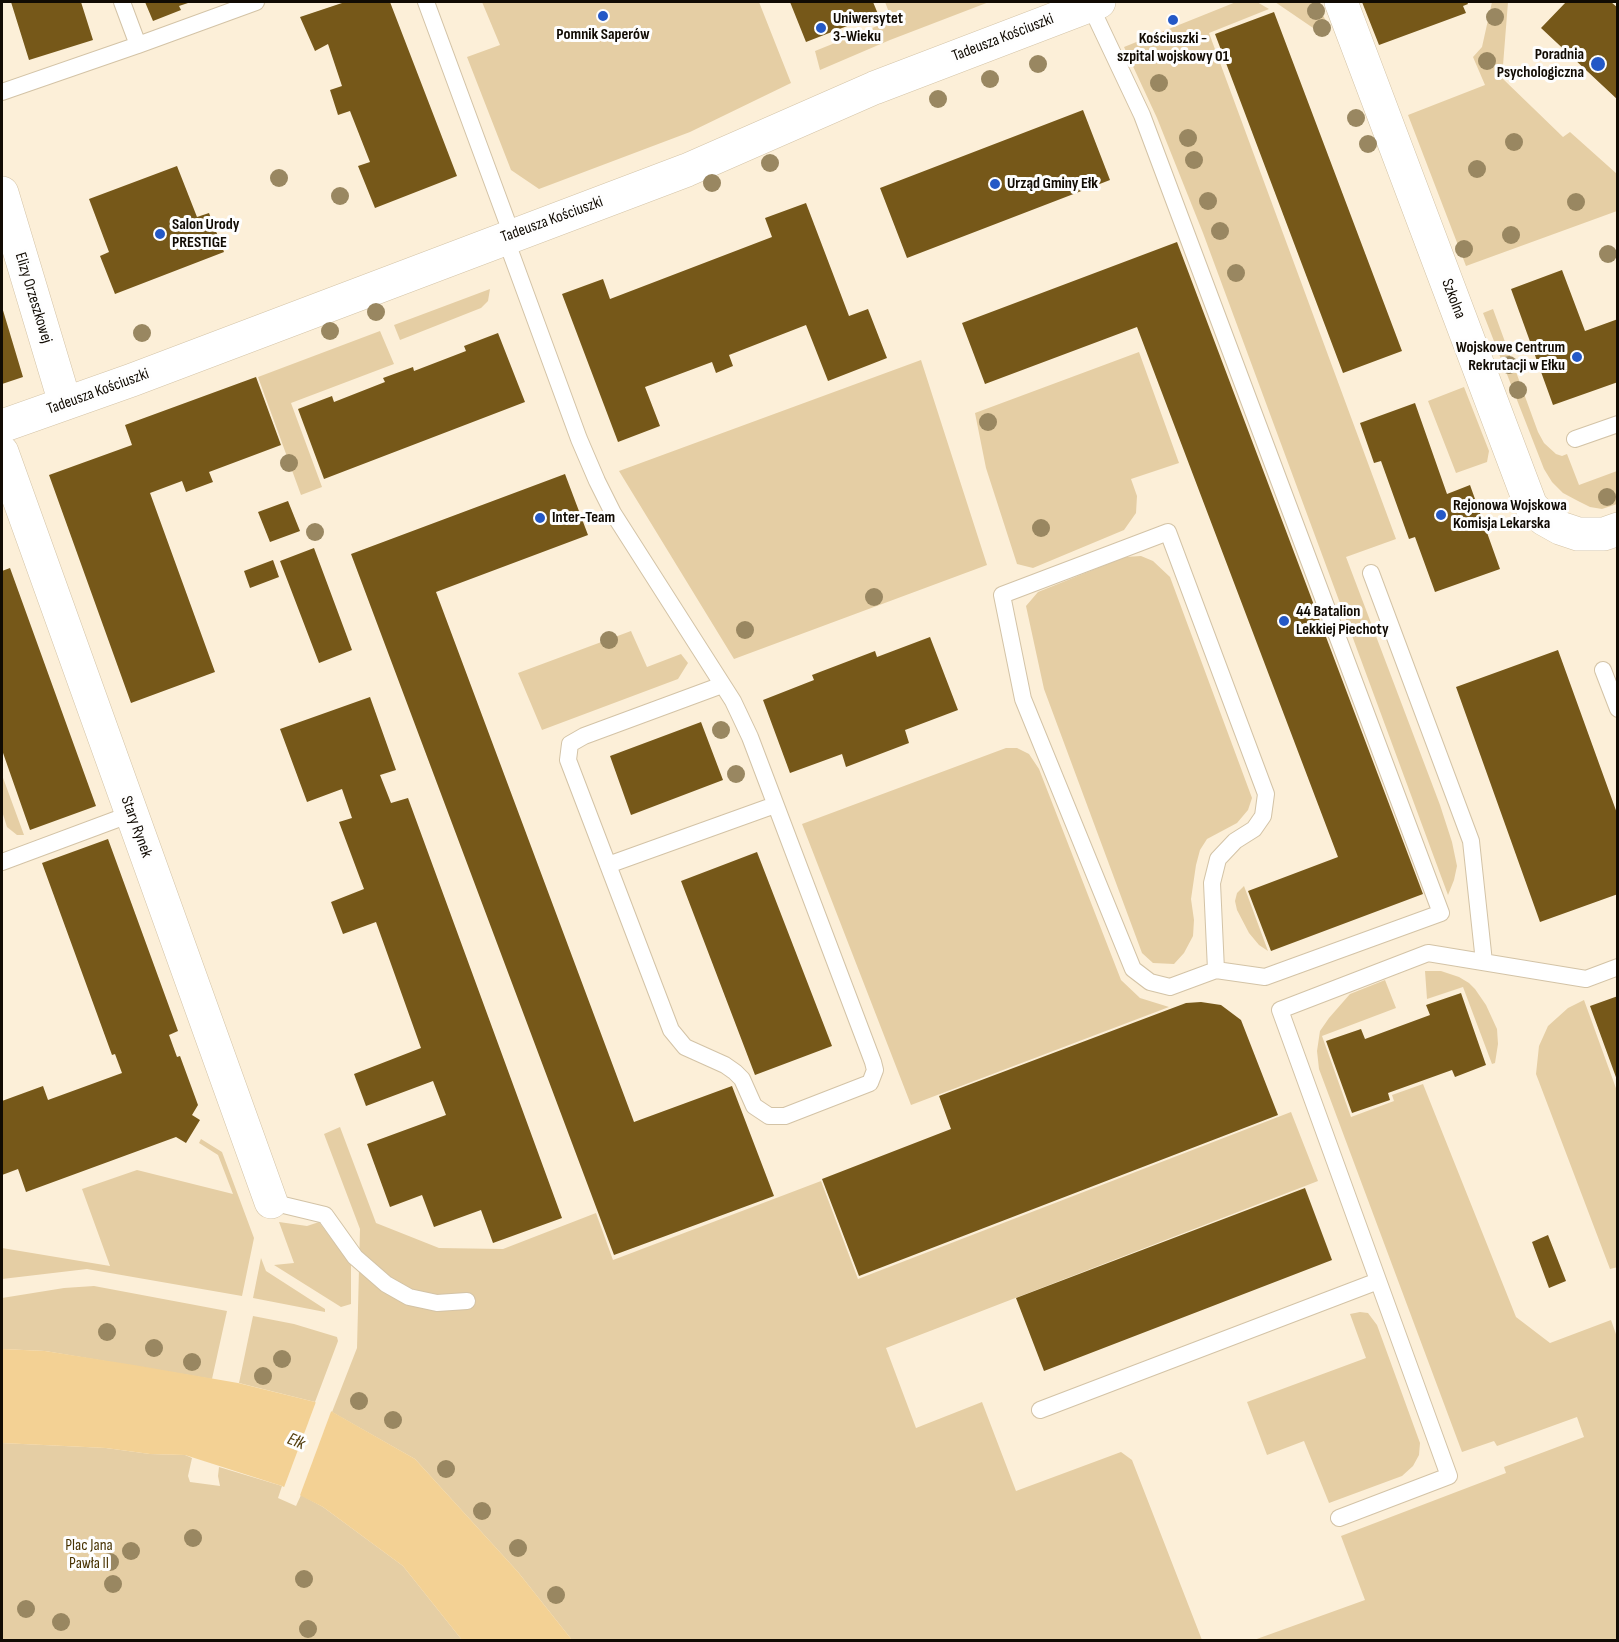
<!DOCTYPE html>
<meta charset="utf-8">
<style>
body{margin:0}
#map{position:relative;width:1619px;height:1642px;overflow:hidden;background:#fcefd8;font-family:"Sofia Sans Condensed",sans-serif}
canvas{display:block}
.frame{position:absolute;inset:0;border:3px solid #110b03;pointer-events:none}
</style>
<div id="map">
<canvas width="1619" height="1642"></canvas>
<div class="frame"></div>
</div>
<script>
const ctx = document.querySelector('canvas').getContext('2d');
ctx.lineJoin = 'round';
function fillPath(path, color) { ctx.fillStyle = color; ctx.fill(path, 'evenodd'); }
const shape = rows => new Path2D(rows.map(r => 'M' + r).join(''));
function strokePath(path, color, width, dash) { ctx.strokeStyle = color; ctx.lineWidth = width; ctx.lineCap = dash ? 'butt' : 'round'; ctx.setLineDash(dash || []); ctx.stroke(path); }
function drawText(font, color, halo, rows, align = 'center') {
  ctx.font = font + ' "Sofia Sans Condensed",sans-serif'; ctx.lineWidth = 6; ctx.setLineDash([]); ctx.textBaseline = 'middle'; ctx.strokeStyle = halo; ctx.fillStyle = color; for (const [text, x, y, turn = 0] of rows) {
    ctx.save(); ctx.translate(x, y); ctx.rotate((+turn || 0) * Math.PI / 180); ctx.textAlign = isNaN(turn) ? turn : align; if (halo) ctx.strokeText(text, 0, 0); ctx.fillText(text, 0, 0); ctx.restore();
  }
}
fillPath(shape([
 [482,2,759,2,791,83,690,132,539,189,511,170,467,57,500,45],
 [885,2,989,2,890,40,820,70,815,51,892,20],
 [1236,2,1257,2,1269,9,1209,33,1396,539,1346,557,1440,805,1452,842,1457,866,1454,880,1448,895,1203,233,1157,118,1124,47],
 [1275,2,1317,2,1329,28,1319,32],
 [1492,2,1508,2,1502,78,1563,137,1570,132,1617,174,1617,211,1466,266,1408,115,1485,85,1473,57,1482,47],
 [490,289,488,301,481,308,400,340,394,325],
 [1493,309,1538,432,1544,443,1556,454,1562,456,1567,454,1579,485,1617,471,1617,504,1602,509,1590,507,1578,501,1563,493,1552,482,1544,469,1483,313],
 [380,331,394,364,291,403,322,487,301,495,258,377],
 [1139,352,1179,463,1131,479,1137,496,1136,513,1124,530,1033,568,1017,564,986,468,975,413],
 [921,360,987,565,734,659,619,471],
 [1464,387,1489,451,1487,462,1456,473,1428,401],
 [1141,556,1153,561,1170,577,1252,798,1248,810,1237,823,1207,839,1200,850,1196,865,1191,899,1194,920,1193,936,1184,953,1174,964,1153,963,1142,953,1044,689,1026,606,1038,592,1125,557],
 [631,631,647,667,681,654,688,663,678,679,542,730,518,673],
 [1006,748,1017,748,1029,754,1039,769,1121,980,1140,998,1169,1007,911,1105,802,824],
 [2,775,24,835,17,835,7,827,2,811],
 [1244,886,1268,951,1259,945,1249,933,1237,910,1235,901,1237,893],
 [1425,971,1441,971,1459,977,1469,983,1475,989,1486,1005,1497,1029,1498,1044,1495,1063,1492,1064,1463,987,1427,999],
 [1385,980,1396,1008,1322,1036,1351,1117,1394,1101,1392,1095,1423,1084,1516,1317,1550,1343,1611,1320,1617,1337,1617,1640,1254,1640,1365,1600,1341,1536,1506,1473,1504,1467,1584,1437,1577,1417,1497,1446,1494,1441,1462,1452,1319,1069,1317,1051,1320,1031,1329,1018,1350,994],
 [1584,1000,1617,1091,1618,1267,1610,1269,1536,1074,1539,1046,1548,1026,1568,1008],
 [1291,1112,1318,1181,886,1348,916,1428,982,1402,1016,1491,1121,1452,1132,1460,1202,1640,572,1640,518,1572,415,1459,332,1412,357,1348,360,1229,324,1134,340,1127,376,1223,439,1248,503,1249,596,1213,613,1260,821,1181,858,1279],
 [201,1139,222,1152,254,1238,242,1296,87,1269,2,1279,2,1248,110,1266,82,1189,137,1170,233,1194,218,1155,199,1143],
 [279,1222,307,1226,319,1222,351,1265,351,1304,341,1307,274,1265,294,1263],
 [261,1258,266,1271,325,1309,325,1312,253,1298],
 [94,1286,227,1311,212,1379,45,1351,2,1349,2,1298,64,1288],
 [1360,1312,1368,1313,1377,1325,1420,1443,1419,1455,1413,1466,1402,1476,1329,1503,1304,1441,1267,1455,1247,1402,1366,1358,1350,1314],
 [253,1316,294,1324,337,1337,338,1341,315,1402,239,1383],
 [2,1443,106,1448,150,1454,185,1455,192,1458,188,1476,190,1482,220,1486,218,1476,219,1467,282,1486,278,1498,296,1506,301,1495,323,1507,403,1566,462,1640,2,1640]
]), '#e5cea4');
fillPath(shape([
 [2,1349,45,1351,134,1365,238,1383,315,1402,415,1459,518,1572,572,1640,462,1640,403,1566,323,1507,282,1486,185,1455,150,1454,106,1448,2,1443]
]), '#f3d194');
fillPath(shape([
 [317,1399,332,1409,299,1498,283,1490]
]), '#fcefd8');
fillPath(shape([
 [11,2,81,2,93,40,29,60],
 [145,2,191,2,179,6,181,10,153,21],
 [345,2,390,2,457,176,375,208,358,166,370,162,350,111,338,115,330,90,342,86,328,44,315,51,300,17],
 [790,2,873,2,878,14,806,42],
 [1362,2,1467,2,1468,4,1463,6,1466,13,1379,45],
 [1566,2,1611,2,1618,8,1618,100,1541,28],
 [1274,12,1402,351,1343,373,1215,34],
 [1083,110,1110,180,907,258,880,188],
 [177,166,197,217,209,213,224,252,115,294,100,256,109,252,89,199],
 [806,203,849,316,868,309,887,358,828,381,806,325,729,355,733,366,716,373,712,362,645,387,660,426,618,442,562,294,603,279,610,299,772,237,765,218],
 [1177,242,1423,894,1271,951,1248,891,1338,857,1137,327,985,384,962,323],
 [1562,270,1585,331,1618,319,1618,382,1553,405,1511,289],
 [2,307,23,377,2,384],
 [498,333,525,402,324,479,298,409,332,396,334,402,385,382,383,378,413,367,414,371,466,351,464,346],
 [256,377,281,445,209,472,213,482,186,492,182,481,150,493,215,672,131,703,49,475,132,445,125,425],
 [1415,403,1447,494,1470,485,1500,569,1435,592,1415,537,1409,539,1381,461,1374,463,1360,423],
 [565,474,588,535,436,592,634,1122,732,1086,774,1196,614,1255,351,554],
 [288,501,300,531,270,542,258,512],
 [314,548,352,650,319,663,280,561],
 [273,560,279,577,250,588,244,571],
 [10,568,96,806,30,830,2,750,2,571],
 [930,637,958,710,905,730,909,743,846,767,842,754,790,773,763,700,814,680,812,675,875,651,877,657],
 [1558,650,1618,816,1618,894,1540,922,1456,687],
 [370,697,396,770,380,775,391,803,408,798,562,1218,493,1243,481,1210,434,1227,422,1195,390,1207,367,1144,446,1115,433,1081,366,1106,354,1074,421,1048,376,922,343,934,331,902,364,889,339,822,352,818,342,789,307,802,280,729],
 [701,722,723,780,631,815,610,756],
 [108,839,178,1031,169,1035,177,1057,180,1056,198,1105,192,1115,200,1120,186,1143,176,1137,26,1192,18,1169,2,1175,2,1101,43,1086,48,1100,122,1073,115,1054,112,1055,42,863],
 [757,852,832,1046,755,1075,681,881],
 [1461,993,1486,1065,1455,1077,1452,1070,1388,1093,1390,1100,1352,1113,1326,1041,1361,1029,1365,1039,1430,1015,1426,1005],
 [1618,996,1618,1080,1617,1080,1590,1006],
 [1201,1002,1221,1005,1241,1020,1278,1115,859,1276,822,1179,951,1129,939,1096,1186,1003],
 [1305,1188,1332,1260,1044,1371,1016,1298],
 [1548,1235,1566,1281,1549,1288,1532,1242]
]), '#765819');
const lane = shape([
 [426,2,512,235],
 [1090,5,1142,115,1441,913,1265,977,1216,970,1170,987,1150,982,1133,969,1023,699,1002,595,1168,532,1266,794,1263,816,1254,829,1235,841,1218,859,1212,883,1216,970],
 [138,45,256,2],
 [2,92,138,45,122,2],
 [505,237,579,439,597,481,613,513,733,701,750,737,873,1062,875,1070,870,1083,785,1116,769,1116,754,1106,742,1079,735,1072,725,1065,685,1047,671,1030,568,760,570,744,584,736,722,685],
 [1575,439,1618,424],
 [1371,573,1471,841,1484,962],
 [1603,670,1618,709],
 [2,862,131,814],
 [608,865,775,805],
 [271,1202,325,1215,355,1257,386,1284,409,1297,437,1303,467,1301],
 [1040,1410,1378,1281],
 [1339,1518,1449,1476,1280,1010,1428,953,1586,979,1618,967]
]);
const street = shape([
 [1341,2,1531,506,1544,519,1560,528,1578,534,1604,534,1618,529],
 [2,193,65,403],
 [2,452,271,1202]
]);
const secondary = shape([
 [2,426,132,380,687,170,874,88,1099,2]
]);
strokePath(lane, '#d3c3a6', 18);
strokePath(street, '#d3c3a6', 34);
strokePath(secondary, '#d3c3a6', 34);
strokePath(lane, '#fff', 16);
strokePath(street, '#fff', 33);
strokePath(secondary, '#fff', 33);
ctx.fillStyle = '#998761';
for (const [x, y] of [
 [1316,11],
 [1495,17],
 [1322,28],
 [1487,61],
 [1038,64],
 [990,79],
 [1159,83],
 [938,99],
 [1356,118],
 [1188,138],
 [1514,142],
 [1368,144],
 [1194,160],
 [770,163],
 [1477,169],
 [279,178],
 [712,183],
 [340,196],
 [1208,201],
 [1576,202],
 [1220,231],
 [1511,235],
 [1464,249],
 [1608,254],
 [1236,273],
 [376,312],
 [330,331],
 [142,333],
 [1509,365],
 [1518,390],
 [988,422],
 [289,463],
 [1607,497],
 [1041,528],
 [315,532],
 [874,597],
 [745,630],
 [609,640],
 [721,730],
 [736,774],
 [107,1332],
 [154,1348],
 [282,1359],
 [192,1362],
 [263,1376],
 [359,1401],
 [393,1420],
 [446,1469],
 [482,1511],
 [193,1538],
 [518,1548],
 [131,1551],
 [110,1562],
 [304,1579],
 [113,1584],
 [556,1595],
 [26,1609],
 [61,1622],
 [308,1629]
]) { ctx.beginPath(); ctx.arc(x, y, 9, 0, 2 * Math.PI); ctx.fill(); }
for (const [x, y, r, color] of [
 [603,16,6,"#2458c6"],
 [1173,20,6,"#2458c6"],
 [821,28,6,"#2458c6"],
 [1598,64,8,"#2458c6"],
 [995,184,6,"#2458c6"],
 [160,234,6,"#2458c6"],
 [1577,357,6,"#2458c6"],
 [1441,515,6,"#2458c6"],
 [540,518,6,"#2458c6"],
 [1284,621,6,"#2458c6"]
]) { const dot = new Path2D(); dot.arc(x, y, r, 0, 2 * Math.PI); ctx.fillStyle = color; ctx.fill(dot); strokePath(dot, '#fefefe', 2); }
drawText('bold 16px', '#110b03', '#fefefe', [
 ["Uniwersytet",833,19],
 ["3-Wieku",833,37],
 ["Pomnik Saperów",603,35,"center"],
 ["Kościuszki -",1173,39,"center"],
 ["szpital wojskowy 01",1173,57,"center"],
 ["Poradnia",1584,55,"right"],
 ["Psychologiczna",1584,73,"right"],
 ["Urząd Gminy Ełk",1007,184],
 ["Salon Urody",172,225],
 ["PRESTIGE",172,243],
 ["Wojskowe Centrum",1565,348,"right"],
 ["Rekrutacji w Ełku",1565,366,"right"],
 ["Rejonowa Wojskowa",1453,506],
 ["Komisja Lekarska",1453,524],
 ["Inter-Team",552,518],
 ["44 Batalion",1296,612],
 ["Lekkiej Piechoty",1296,630]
], 'left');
drawText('16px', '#110b03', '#fefefe', [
 ["Tadeusza Kościuszki",1003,38,-21],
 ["Tadeusza Kościuszki",552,220,-20],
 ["Elizy Orzeszkowej",33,298,73],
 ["Szkolna",1453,299,69],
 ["Tadeusza Kościuszki",98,392,-20],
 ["Stary Rynek",136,827,70]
]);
drawText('16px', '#483200', '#fefefe', [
 ["Plac Jana",89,1546],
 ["Pawła II",89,1564]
]);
drawText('italic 18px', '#56400f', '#fefefe', [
 ["Ełk",296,1442,22]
]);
</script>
